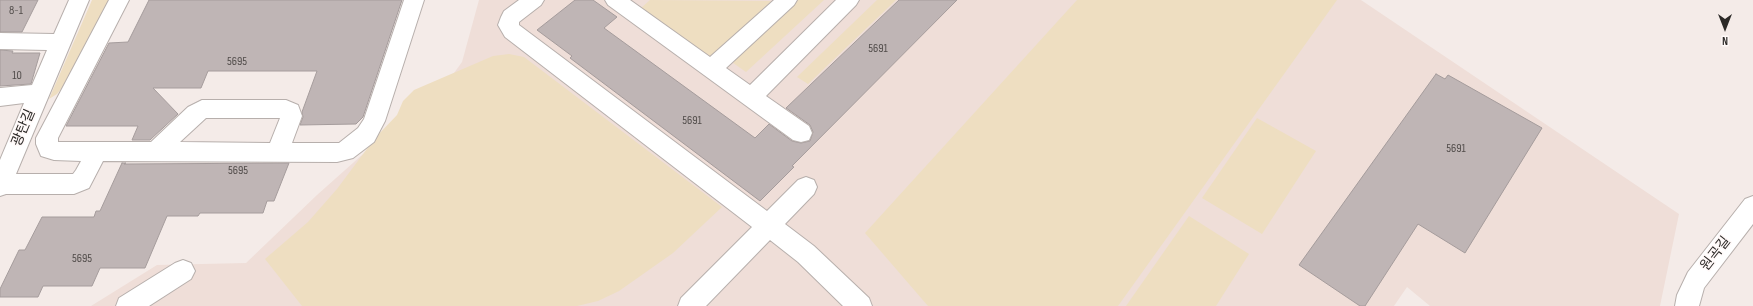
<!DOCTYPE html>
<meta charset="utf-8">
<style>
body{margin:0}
#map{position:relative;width:1753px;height:306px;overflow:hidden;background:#f4ebe8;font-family:"Sofia Sans Condensed",sans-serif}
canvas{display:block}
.north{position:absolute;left:1705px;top:8px;width:40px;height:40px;-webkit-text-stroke:3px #fff9f8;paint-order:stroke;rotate:180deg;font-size:11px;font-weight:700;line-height:16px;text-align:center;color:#2c2927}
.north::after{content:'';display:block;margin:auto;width:14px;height:18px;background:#2c2927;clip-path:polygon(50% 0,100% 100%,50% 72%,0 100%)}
</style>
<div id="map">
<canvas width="1753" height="306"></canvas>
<div class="north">N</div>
</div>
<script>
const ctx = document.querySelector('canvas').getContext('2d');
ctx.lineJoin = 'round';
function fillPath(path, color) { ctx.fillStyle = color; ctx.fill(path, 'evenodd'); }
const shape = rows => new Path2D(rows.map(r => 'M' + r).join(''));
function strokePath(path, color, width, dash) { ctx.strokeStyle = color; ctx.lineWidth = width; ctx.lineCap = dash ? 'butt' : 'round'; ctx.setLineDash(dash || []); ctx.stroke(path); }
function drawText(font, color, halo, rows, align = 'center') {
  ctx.font = font + ' "Sofia Sans Condensed","Noto Sans KR",sans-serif'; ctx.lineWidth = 3; ctx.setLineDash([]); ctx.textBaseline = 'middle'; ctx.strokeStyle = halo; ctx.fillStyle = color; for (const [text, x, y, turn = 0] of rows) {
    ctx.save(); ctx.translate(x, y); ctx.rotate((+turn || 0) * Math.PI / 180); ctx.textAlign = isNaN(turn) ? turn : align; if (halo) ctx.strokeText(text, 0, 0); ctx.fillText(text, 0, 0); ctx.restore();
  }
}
fillPath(shape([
 [479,0,1361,0,1679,214,1660,306,1430,306,1407,287,1394,306,91,306,157,265,246,263,317,195,454,73,462,62]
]), '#efded8');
fillPath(shape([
 [92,0,110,0,65,84,57,94,49,99],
 [650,0,769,1,773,2,712,60,640,9],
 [795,0,824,0,746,72,729,60],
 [877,0,896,0,808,84,797,77],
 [1077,0,1337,0,1118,306,928,306,865,233],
 [509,54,524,57,722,207,673,253,619,291,598,301,577,306,302,306,265,259,308,222,337,189,375,138,397,115,403,101,414,90,493,56],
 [1257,118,1316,151,1262,234,1202,198],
 [1189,216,1249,254,1216,306,1126,306]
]), '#eedec1');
const building = shape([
 [0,0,38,0,22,32,0,32,0,0],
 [149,0,402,0,363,117,356,124,300,125,303,117,302,112,317,71,208,71,201,88,153,88,178,114,150,140,132,140,138,126,66,126,109,43,128,42,149,0],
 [575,0,593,0,617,17,604,28,755,138,769,124,792,141,801,143,810,141,813,132,810,125,786,108,899,0,957,0,792,166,794,167,760,201,570,58,572,56,537,30,575,0],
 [0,50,13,51,12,53,40,53,31,84,0,86,0,50],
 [1436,74,1445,79,1448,75,1542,128,1465,253,1418,224,1365,306,1360,306,1299,265,1436,74],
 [122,163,126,163,124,164,289,163,274,201,267,201,263,213,200,213,198,216,167,216,145,268,100,268,92,286,43,286,38,297,0,297,0,289,19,250,25,250,42,217,94,217,96,211,100,211,122,163]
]);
fillPath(building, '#bfb5b5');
strokePath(building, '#a59c9c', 1);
const minor = shape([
 [69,0,89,0,16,174,73,174,76,170,81,161,54,160,41,156,36,144,36,138,109,0,129,0,58,138,58,142,151,142,188,107,202,100,286,100,298,105,302,116,292,143,339,143,358,128,364,119,404,0,424,0,385,121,374,142,353,158,337,162,103,161,89,188,74,194,6,194,0,196,0,160,24,103,0,106,0,88,32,85,47,50,0,49,0,33,54,34,69,0],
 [206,118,280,118,270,143,180,142,206,118],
 [519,0,544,0,541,5,519,22,519,25,767,211,798,180,806,177,814,180,817,187,814,194,785,224,814,246,869,298,872,306,843,306,798,262,770,240,706,306,678,306,681,298,752,227,505,37,498,25,501,17,504,11,519,0],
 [605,0,630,0,710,57,774,0,797,0,794,5,726,68,750,85,836,0,859,0,856,5,766,96,809,126,812,133,809,140,801,142,793,140,704,75,608,5,605,0],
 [1753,196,1753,224,1704,288,1699,306,1675,306,1677,295,1688,272,1745,199,1753,196],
 [183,260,191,263,195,271,191,279,149,306,116,306,119,298,175,263,183,260]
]);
strokePath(minor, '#b7afac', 2);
fillPath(minor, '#fff');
drawText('12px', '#514c4a', null, [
 ["8-1",16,11],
 ["5691",878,49],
 ["5695",237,62],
 ["10",17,76],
 ["5691",692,121],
 ["5691",1456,149],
 ["5695",238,171],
 ["5695",82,259]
]);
drawText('14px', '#2c2927', '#fff9f8', [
 ["광탄길",24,128,-67],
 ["원곡길",1716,254,-52]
]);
</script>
